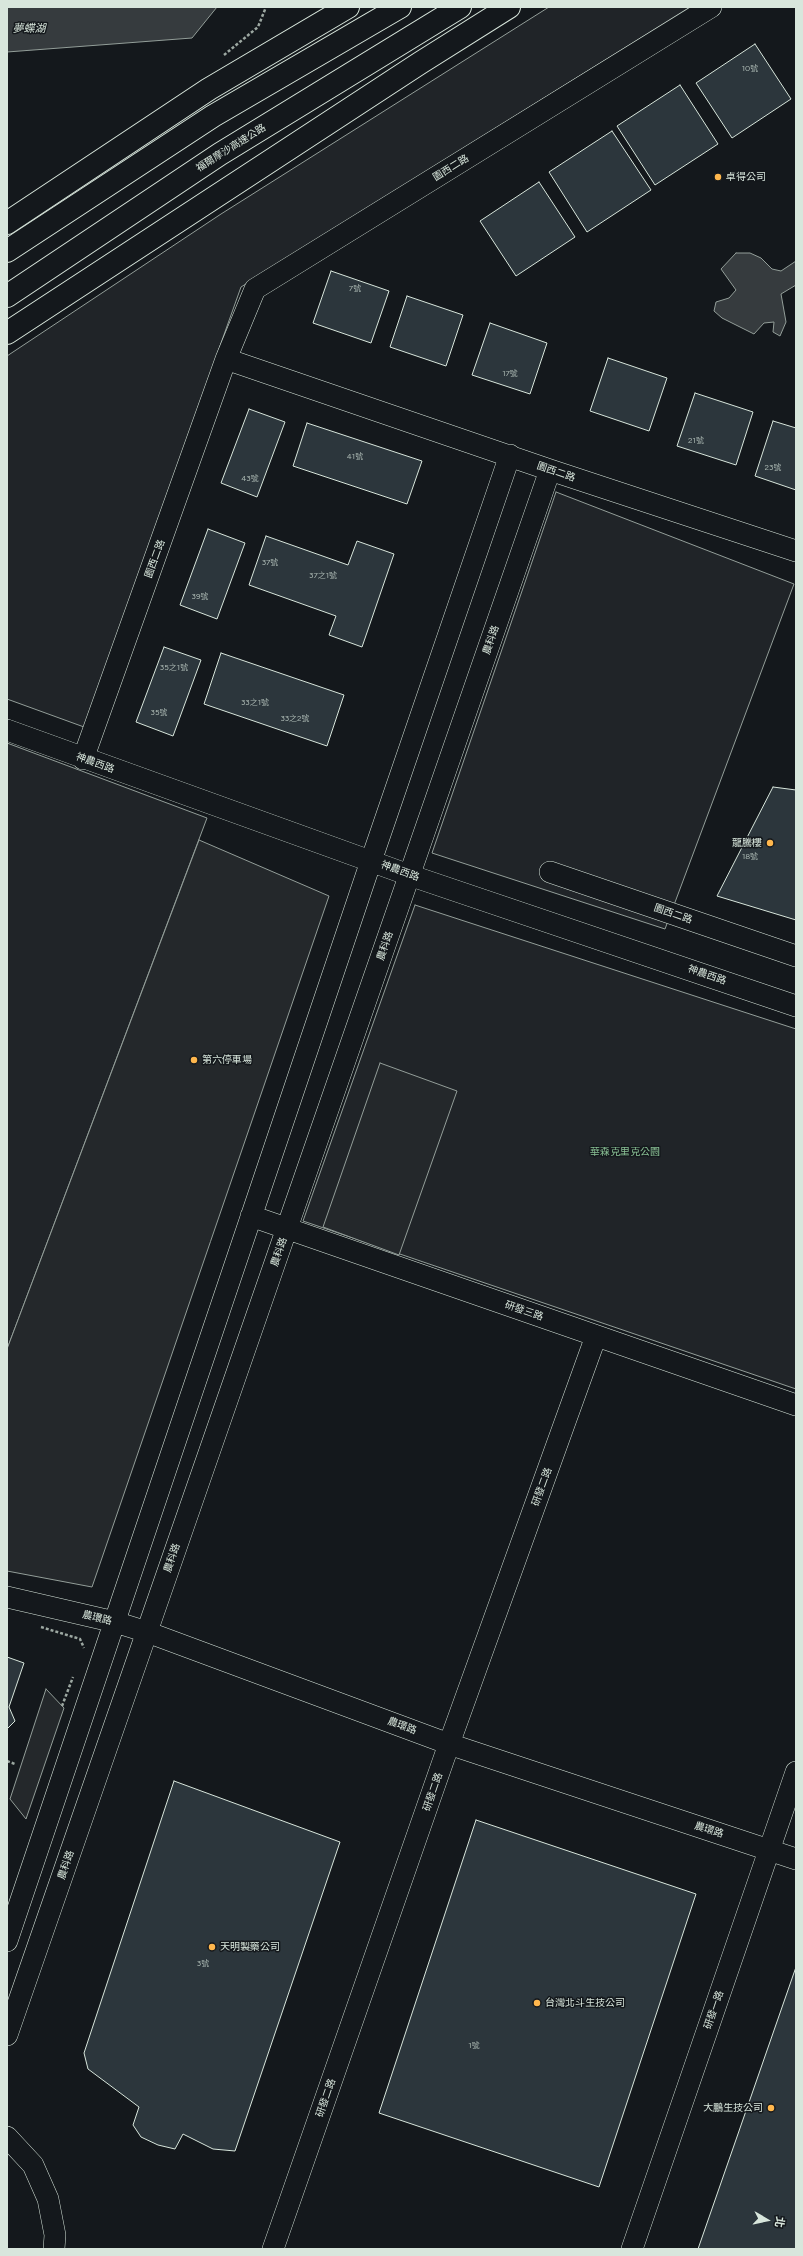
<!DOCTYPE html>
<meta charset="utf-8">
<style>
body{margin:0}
#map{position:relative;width:803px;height:2256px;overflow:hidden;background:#14181c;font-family:Figtree,"Noto Sans TC",sans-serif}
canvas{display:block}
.frame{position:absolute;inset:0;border:8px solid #d8e6dc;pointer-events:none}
.north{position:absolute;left:747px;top:2200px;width:40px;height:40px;-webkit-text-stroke:3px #14181c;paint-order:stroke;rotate:99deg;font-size:11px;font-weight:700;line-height:16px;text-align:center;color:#d8e6dc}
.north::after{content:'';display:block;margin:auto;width:14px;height:18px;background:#d8e6dc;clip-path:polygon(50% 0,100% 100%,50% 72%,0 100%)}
</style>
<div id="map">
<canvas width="803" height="2256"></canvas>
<div class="frame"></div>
<div class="north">北</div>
</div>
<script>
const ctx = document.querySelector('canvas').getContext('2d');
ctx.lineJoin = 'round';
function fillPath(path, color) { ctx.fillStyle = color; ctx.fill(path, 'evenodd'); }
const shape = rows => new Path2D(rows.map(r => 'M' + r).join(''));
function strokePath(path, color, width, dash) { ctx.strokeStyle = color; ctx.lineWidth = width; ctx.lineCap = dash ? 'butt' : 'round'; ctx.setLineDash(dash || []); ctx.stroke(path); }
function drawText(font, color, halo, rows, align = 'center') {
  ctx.font = font + ' Figtree,"Noto Sans TC",sans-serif'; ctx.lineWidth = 3; ctx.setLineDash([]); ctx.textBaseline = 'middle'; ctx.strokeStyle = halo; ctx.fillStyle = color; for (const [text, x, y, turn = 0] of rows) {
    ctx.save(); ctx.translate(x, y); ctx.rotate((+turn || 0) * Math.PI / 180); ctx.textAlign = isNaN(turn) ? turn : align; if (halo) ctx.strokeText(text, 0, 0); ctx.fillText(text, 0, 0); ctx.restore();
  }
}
const green = shape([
 [549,7,690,7,241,287,84,727,7,699,7,356,221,214,549,7],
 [556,492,794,584,665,929,432,853,556,492],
 [7,743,207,818,7,1349,7,743],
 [415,905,796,1029,796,1389,303,1221,415,905]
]);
fillPath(green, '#202428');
strokePath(green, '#939e99', 1);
const parking = shape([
 [199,840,329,896,92,1587,7,1571,7,1349,199,840],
 [380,1063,457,1091,399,1255,323,1227,380,1063],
 [46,1689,64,1708,26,1819,10,1799,46,1689]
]);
fillPath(parking, '#24282b');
strokePath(parking, '#939e99', 1);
const water = shape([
 [7,7,217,7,192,38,7,52,7,7],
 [736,253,750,253,761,258,772,269,781,271,796,261,796,285,781,294,786,322,780,336,773,332,774,322,764,323,754,334,722,318,714,311,716,302,729,298,736,290,721,269,736,253]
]);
fillPath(water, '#363b3e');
strokePath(water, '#939e99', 1);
const building = shape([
 [755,44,791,99,732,138,696,83,755,44],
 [680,85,718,144,655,185,617,126,680,85],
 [612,131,651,190,587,232,549,172,612,131],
 [539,182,575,237,516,276,480,221,539,182],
 [331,271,389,291,371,343,313,323,331,271],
 [407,296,463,315,446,366,390,347,407,296],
 [490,323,547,343,530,394,472,375,490,323],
 [608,358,667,378,649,431,590,411,608,358],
 [695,393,753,412,736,465,677,446,695,393],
 [249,409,285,422,257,497,221,483,249,409],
 [773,421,796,428,796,490,755,476,773,421],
 [307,423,422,461,407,504,293,466,307,423],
 [208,529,245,543,217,619,180,605,208,529],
 [266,536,348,565,357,541,394,554,362,647,329,635,336,616,249,585,266,536],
 [164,647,201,660,173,736,136,722,164,647],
 [221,653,344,695,327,746,204,704,221,653],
 [773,787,796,790,796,920,717,896,773,787],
 [7,1657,24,1663,9,1707,15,1721,7,1729,7,1657],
 [174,1781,340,1842,235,2151,213,2149,183,2134,175,2149,158,2145,141,2137,133,2125,139,2107,88,2069,84,2053,174,1781],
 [476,1820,696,1894,599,2187,379,2113,476,1820],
 [796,1967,796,2249,698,2249,796,1967]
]);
fillPath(building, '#2c363c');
strokePath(building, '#d8e6dc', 1);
const minor = shape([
 [226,359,550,470,796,551],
 [7,730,409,875,796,1006],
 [83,759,226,359,255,289,711,7],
 [550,872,796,956],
 [251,1216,796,1405],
 [7,1597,115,1622,147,1632,449,1744,796,1859],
 [7,1941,371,861,510,455],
 [7,2035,550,470],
 [7,2137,33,2165,48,2199,55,2235,54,2249],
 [273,2249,449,1744,596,1336],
 [632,2249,796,1772]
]);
const major = shape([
 [7,223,209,89,348,7],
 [7,333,420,63,509,7]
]);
const highway = shape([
 [7,251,213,116,400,7],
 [7,296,220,154,460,7]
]);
strokePath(minor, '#d8e6dc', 22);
strokePath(major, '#d8e6dc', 24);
strokePath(highway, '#d8e6dc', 24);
strokePath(shape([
 [224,55,258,27,266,7],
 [41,1627,80,1639,84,1648],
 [62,1706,73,1677],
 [7,1761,15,1764]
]), '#9da8a2', 2.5, [3, 2]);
strokePath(minor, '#14181c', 21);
strokePath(major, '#14181c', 22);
strokePath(highway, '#14181c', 22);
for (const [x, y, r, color] of [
 [718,177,4,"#ffb74d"],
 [770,843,4,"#ffb74d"],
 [194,1060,4,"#ffb74d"],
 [212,1947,4,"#ffb74d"],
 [537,2003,4,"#ffb74d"],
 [771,2108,4,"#ffb74d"]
]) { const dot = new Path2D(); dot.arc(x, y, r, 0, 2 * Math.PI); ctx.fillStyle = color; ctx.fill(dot); strokePath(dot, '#14181c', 1.5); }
drawText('8px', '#adbab4', null, [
 ["10號",750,69],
 ["7號",355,289],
 ["17號",510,374],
 ["21號",696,441],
 ["41號",355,457],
 ["23號",773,468],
 ["43號",250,479],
 ["37號",270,563],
 ["37之1號",323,576],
 ["39號",200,597],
 ["35之1號",174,668],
 ["33之1號",255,703],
 ["35號",159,713],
 ["33之2號",295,719],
 ["18號",750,857],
 ["3號",203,1964],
 ["1號",474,2046]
]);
drawText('10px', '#d8e6dc', '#14181c', [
 ["福爾摩沙高速公路",231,148,-32],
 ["園西二路",451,168,-32],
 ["園西二路",556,472,19],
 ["園西二路",155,559,-70],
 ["農科路",491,640,-71],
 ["神農西路",95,763,20],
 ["神農西路",400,871,20],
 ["園西二路",673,914,19],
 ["農科路",385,946,-71],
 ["神農西路",707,975,19],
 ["農科路",279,1252,-71],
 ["研發三路",524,1311,19],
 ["研發二路",542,1487,-70],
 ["農科路",172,1558,-71],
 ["農環路",97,1618,14],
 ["農環路",402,1726,20],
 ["研發二路",433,1792,-71],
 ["農環路",709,1830,18],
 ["農科路",66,1865,-71],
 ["研發一路",714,2010,-71],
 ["研發二路",326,2098,-71]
]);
drawText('10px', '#d8e6dc', '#14181c', [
 ["卓得公司",726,177],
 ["龍騰樓",762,843,"right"],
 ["第六停車場",202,1060],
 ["天明製藥公司",220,1947],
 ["台灣北斗生技公司",545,2003],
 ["大鵬生技公司",763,2108,"right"]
], 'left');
drawText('10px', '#8ac095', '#14181c', [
 ["華森克里克公園",625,1152]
]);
drawText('italic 11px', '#d8e6dc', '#14181c', [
 ["夢蝶湖",29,29]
]);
</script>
